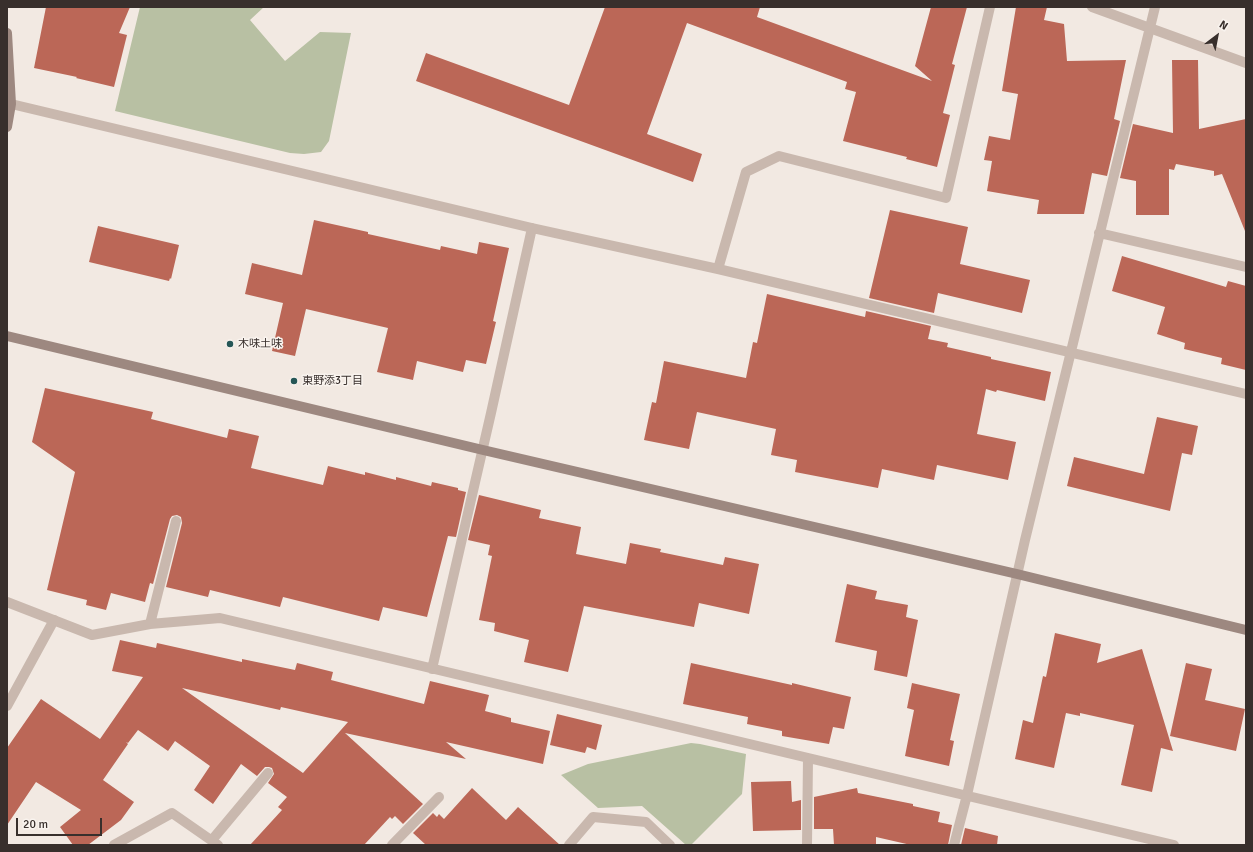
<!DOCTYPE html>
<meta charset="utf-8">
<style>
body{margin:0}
#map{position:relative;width:1253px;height:852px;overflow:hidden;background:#f2e9e2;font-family:Signika,sans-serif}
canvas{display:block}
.frame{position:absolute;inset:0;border:8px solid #382f2c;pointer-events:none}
.north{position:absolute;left:1197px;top:16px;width:40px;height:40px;-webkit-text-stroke:3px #f9f3ee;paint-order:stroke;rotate:32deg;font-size:11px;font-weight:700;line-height:16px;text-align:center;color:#382f2c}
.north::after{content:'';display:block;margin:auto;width:14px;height:18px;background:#382f2c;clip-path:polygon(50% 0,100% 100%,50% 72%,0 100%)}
.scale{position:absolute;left:16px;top:818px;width:86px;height:18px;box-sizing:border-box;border:2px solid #382f2c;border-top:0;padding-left:5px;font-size:12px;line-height:14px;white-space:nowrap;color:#382f2c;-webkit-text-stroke:3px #f9f3ee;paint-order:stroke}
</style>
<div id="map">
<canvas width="1253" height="852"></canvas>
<div class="frame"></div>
<div class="north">N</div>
<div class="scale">20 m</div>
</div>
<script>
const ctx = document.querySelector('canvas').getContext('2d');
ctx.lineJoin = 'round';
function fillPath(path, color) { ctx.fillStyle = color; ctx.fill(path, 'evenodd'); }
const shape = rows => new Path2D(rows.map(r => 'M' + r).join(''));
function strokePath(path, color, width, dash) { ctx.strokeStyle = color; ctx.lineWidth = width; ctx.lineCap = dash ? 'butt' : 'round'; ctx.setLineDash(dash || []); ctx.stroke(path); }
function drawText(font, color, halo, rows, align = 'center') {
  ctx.font = font + ' Signika,"Noto Sans JP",sans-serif'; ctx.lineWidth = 3; ctx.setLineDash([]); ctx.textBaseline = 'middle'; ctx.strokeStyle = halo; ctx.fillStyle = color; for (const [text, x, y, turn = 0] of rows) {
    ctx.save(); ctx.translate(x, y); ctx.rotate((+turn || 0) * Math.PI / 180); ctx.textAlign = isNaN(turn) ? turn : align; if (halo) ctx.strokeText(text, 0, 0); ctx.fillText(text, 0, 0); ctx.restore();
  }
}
fillPath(shape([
 [140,7,264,7,250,20,285,61,320,32,351,33,329,141,321,152,304,154,290,153,115,111],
 [691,743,700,744,746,754,742,794,691,845,686,845,642,806,598,808,561,775,588,764]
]), '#b8c0a3');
fillPath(shape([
 [46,7,130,7,119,33,127,35,114,87,76,78,77,77,34,68],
 [605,7,760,7,757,17,932,81,915,66,931,7,967,7,952,64,955,65,943,113,950,115,937,167,906,159,907,157,843,141,856,92,845,89,847,82,687,23,647,134,702,154,693,182,416,81,426,53,569,105],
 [1016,7,1047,7,1044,20,1064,24,1067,61,1126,60,1114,119,1120,121,1107,176,1092,173,1084,214,1037,214,1039,200,987,191,992,161,984,160,989,136,1010,140,1018,94,1002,91],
 [1172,60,1198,60,1199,129,1246,119,1246,230,1245,231,1222,174,1214,176,1214,171,1176,164,1174,170,1169,169,1169,215,1136,215,1136,181,1120,178,1133,124,1173,133],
 [890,210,968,227,960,264,1030,280,1022,313,938,293,934,313,869,298],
 [314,220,368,232,368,234,440,250,441,246,477,254,479,242,509,248,493,321,496,322,486,364,466,360,463,372,417,361,413,380,377,372,388,328,306,309,295,356,272,351,283,303,245,294,252,263,302,275],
 [98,226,179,245,171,279,170,278,169,281,89,262],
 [1122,256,1226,287,1228,281,1246,286,1246,370,1221,364,1222,358,1184,349,1185,343,1157,334,1165,307,1112,291],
 [767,294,865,317,866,311,931,326,928,339,948,343,947,347,991,357,991,359,1051,372,1045,401,997,390,996,392,986,389,977,434,1016,442,1008,480,937,465,934,480,882,469,878,488,795,472,797,460,771,455,776,429,697,412,689,449,644,440,652,402,656,403,664,361,746,378,753,342,757,343],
 [45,388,153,412,151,419,227,438,229,429,259,436,251,468,323,485,328,466,365,475,365,472,396,480,396,477,431,486,432,482,458,488,458,490,466,492,456,537,448,536,427,617,383,607,379,621,283,597,280,607,210,590,208,597,166,587,182,523,181,517,177,515,172,516,170,519,153,584,150,583,145,602,111,593,106,610,86,605,87,600,47,590,75,472,32,442],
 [1157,417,1198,426,1192,455,1182,453,1170,511,1067,486,1074,457,1144,474],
 [479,495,541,510,539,518,581,527,576,554,626,564,630,543,661,549,660,552,723,565,725,557,759,564,749,614,699,603,694,627,584,606,568,672,524,662,529,640,494,631,495,623,479,620,492,556,488,555,490,545,468,540],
 [847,584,877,591,875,599,908,605,906,617,918,620,907,677,874,670,877,651,835,642],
 [1055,633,1101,644,1097,663,1142,649,1173,751,1161,748,1152,792,1121,785,1134,725,1080,713,1080,716,1066,713,1054,768,1015,759,1023,720,1033,723,1043,676,1046,677],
 [120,640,156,648,157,643,242,662,242,659,295,670,297,663,333,672,331,680,424,704,430,681,489,695,485,711,511,718,511,722,550,731,543,764,446,742,466,759,345,733,423,804,403,824,395,816,392,819,390,817,364,845,250,845,282,810,278,807,287,797,268,783,274,774,272,768,269,767,265,767,257,776,241,764,213,804,194,790,210,766,175,741,168,751,138,730,128,743,126,742,128,744,103,780,134,802,121,820,88,845,73,845,60,827,81,810,36,782,7,825,7,748,41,699,100,739,143,677,112,671],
 [182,688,280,710,281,707,348,722,303,773],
 [691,663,792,685,792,683,851,697,844,729,833,727,829,744,782,736,782,731,747,724,748,717,683,704],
 [1186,663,1212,669,1205,700,1245,709,1236,751,1170,736],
 [912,683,960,694,950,740,954,741,949,766,905,756,914,710,907,708],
 [557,714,602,725,596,750,587,747,585,753,550,745],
 [791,781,792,802,801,800,801,830,753,831,751,782],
 [472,788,506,820,518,807,560,845,426,845,413,833,433,813,437,817,439,814,444,819],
 [857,788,858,793,913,804,913,806,940,812,938,822,952,825,948,845,911,845,876,837,876,845,834,845,833,829,814,829,814,797],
 [965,828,998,836,997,845,961,845]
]), '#bb6757');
strokePath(shape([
 [7,706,54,620],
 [212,840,268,773]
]), '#c9b8ae', 10);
strokePath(shape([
 [1092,7,1246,63],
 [7,103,532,228,718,269,1246,394],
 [1099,233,1246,267],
 [718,269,746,172,779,156,946,198,990,7],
 [7,602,92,635,150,624,220,618,1174,845],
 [150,624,176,521],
 [432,669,491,413,532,228],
 [114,845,172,813,218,845],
 [392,845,439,797],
 [569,845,593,817,646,822,670,845],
 [807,845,808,758],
 [954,845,967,795,1025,540,1155,7]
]), '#c9b8ae', 10);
strokePath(shape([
 [7,33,11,104,7,127],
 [7,336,483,450,1017,574,1246,630]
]), '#9d8880', 10);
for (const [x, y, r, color] of [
 [230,344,4,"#255656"],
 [294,381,4,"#255656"]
]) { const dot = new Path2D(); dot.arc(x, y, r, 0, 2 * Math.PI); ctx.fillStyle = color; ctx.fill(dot); strokePath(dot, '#f9f3ee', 1.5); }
drawText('11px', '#382f2c', '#f9f3ee', [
 ["木味土味",238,344],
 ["東野添3丁目",302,381]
], 'left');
</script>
